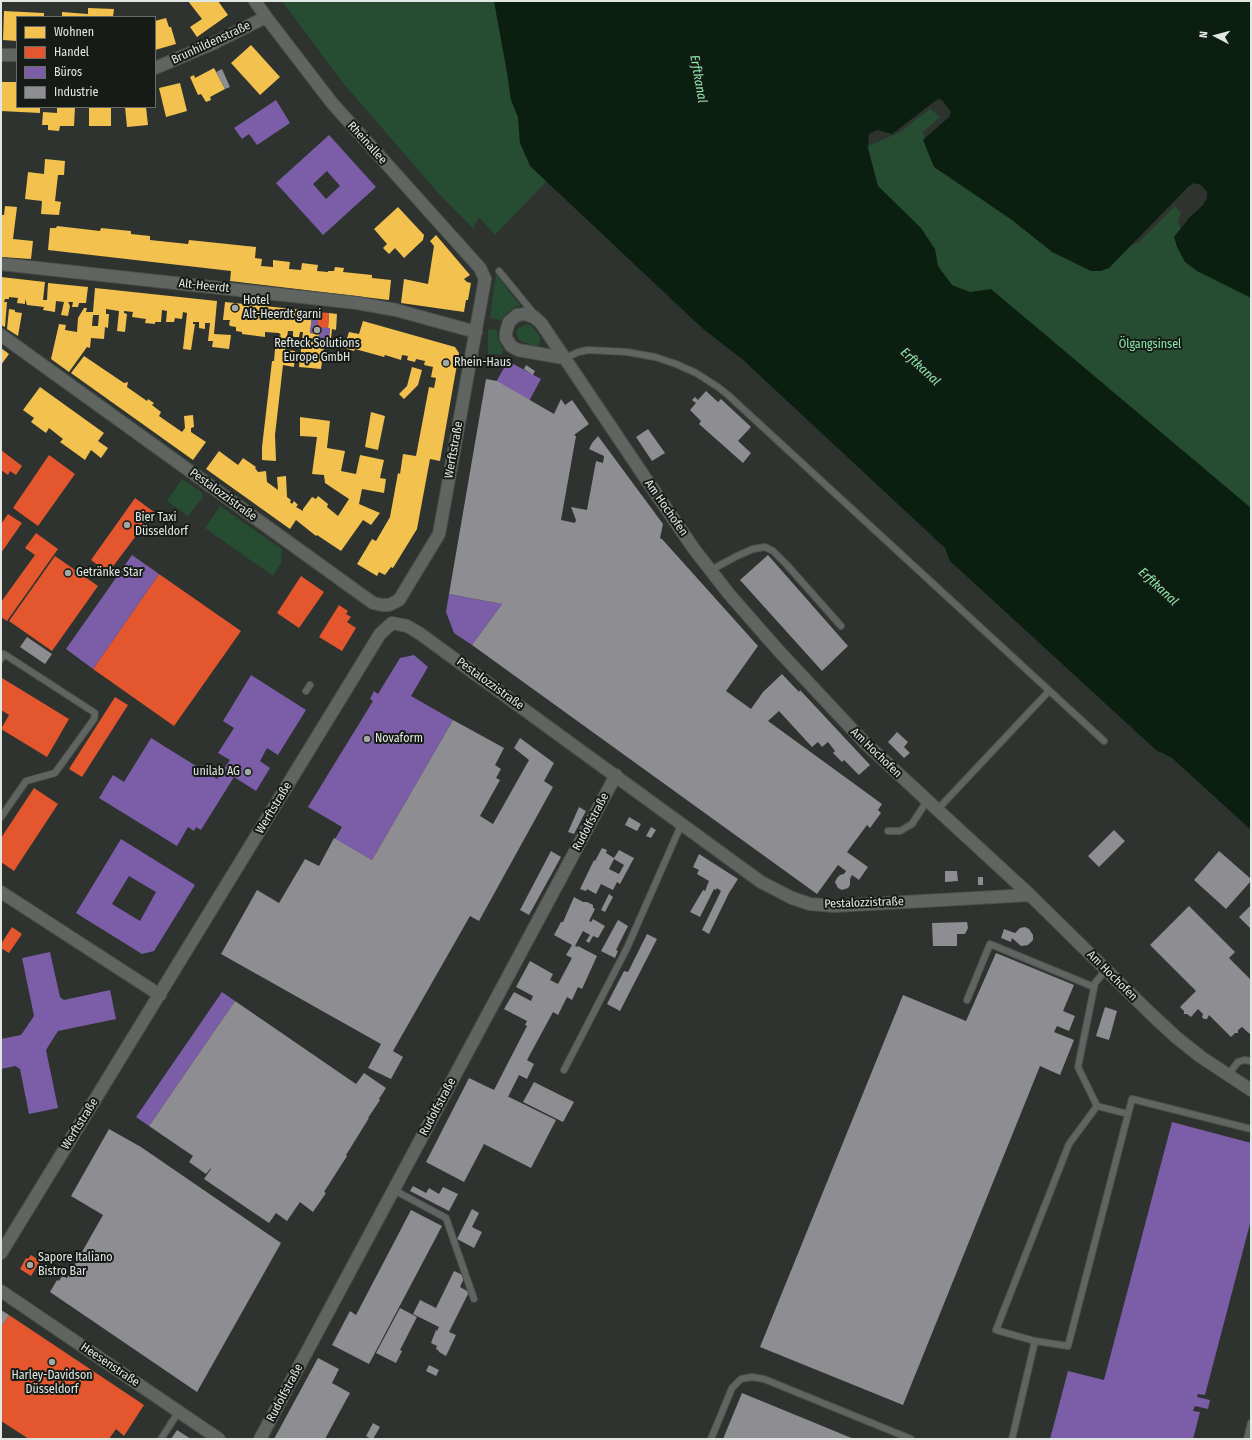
<!DOCTYPE html>
<meta charset="utf-8">
<style>
body{margin:0}
#map{position:relative;width:1252px;height:1440px;overflow:hidden;background:#2e332f;font-family:"Fira Sans Condensed",sans-serif}
canvas{display:block}
.frame{position:absolute;inset:0;border:2px solid #e1e7e2;pointer-events:none}
.legend{position:absolute;left:16px;top:16px;width:140px;height:92px;box-sizing:border-box;background:#171b18;border:1px solid #686d69;margin:0;padding:5px 7px;list-style:none;font-size:12px;color:#e1e7e2}
.legend li{display:flex;align-items:center;gap:8px;height:20px}
.legend b{width:20px;border:1px solid #686d69}
.north{position:absolute;left:1196px;top:16px;width:40px;height:40px;-webkit-text-stroke:3px #171b18;paint-order:stroke;rotate:276deg;font-size:11px;font-weight:700;line-height:16px;text-align:center;color:#e1e7e2}
.north::after{content:'';display:block;margin:auto;width:14px;height:18px;background:#e1e7e2;clip-path:polygon(50% 0,100% 100%,50% 72%,0 100%)}
</style>
<div id="map">
<canvas width="1252" height="1440"></canvas>
<div class="frame"></div>
<ul class="legend">
<li><b style="height:11px;background:#f2c14e"></b>Wohnen</li>
<li><b style="height:11px;background:#e4572e"></b>Handel</li>
<li><b style="height:11px;background:#7b5ea7"></b>Büros</li>
<li><b style="height:11px;background:#8d8d92"></b>Industrie</li>
</ul>
<div class="north">N</div>
</div>
<script>
const ctx = document.querySelector('canvas').getContext('2d');
ctx.lineJoin = 'round';
function fillPath(path, color) { ctx.fillStyle = color; ctx.fill(path, 'evenodd'); }
const shape = rows => new Path2D(rows.map(r => 'M' + r).join(''));
function strokePath(path, color, width, dash) { ctx.strokeStyle = color; ctx.lineWidth = width; ctx.lineCap = dash ? 'butt' : 'round'; ctx.setLineDash(dash || []); ctx.stroke(path); }
function drawText(font, color, halo, rows, align = 'center') {
  ctx.font = font + ' "Fira Sans Condensed",sans-serif'; ctx.lineWidth = 4; ctx.setLineDash([]); ctx.textBaseline = 'middle'; ctx.strokeStyle = halo; ctx.fillStyle = color; for (const [text, x, y, turn = 0] of rows) {
    ctx.save(); ctx.translate(x, y); ctx.rotate((+turn || 0) * Math.PI / 180); ctx.textAlign = isNaN(turn) ? turn : align; if (halo) ctx.strokeText(text, 0, 0); ctx.fillText(text, 0, 0); ctx.restore();
  }
}
fillPath(shape([
 [282,1,494,1,507,72,511,100,518,117,520,143,547,181,495,235,479,217,473,228,441,196,343,83],
 [930,109,940,117,923,132,927,144,1121,248,1138,243,1175,206,1181,213,1178,222,1185,238,1251,277,1251,573,971,320,850,154,900,132],
 [496,274,520,305,510,310,501,320,490,318],
 [527,324,532,326,540,337,540,343,538,345,535,346,519,340,516,332,518,328],
 [488,329,497,330,498,340,503,349,502,354,488,354],
 [182,479,201,492,203,497,188,516,167,501],
 [220,506,282,549,281,563,273,576,205,528]
]), '#264d32');
fillPath(shape([
 [494,1,1251,1,1251,298,1197,271,1185,262,1177,247,1174,237,1189,218,1203,205,1207,198,1207,192,1201,185,1194,183,1189,186,1109,268,1101,271,1091,271,1052,252,1012,220,934,167,923,140,949,117,951,112,942,100,938,99,934,102,892,134,877,130,869,134,868,148,878,186,921,228,935,249,938,266,952,285,970,292,991,289,1251,508,1251,830,1172,758,1156,750,950,561,945,548,742,359,702,328,530,166,520,143,518,117,511,100,507,72]
]), '#0b1f11');
fillPath(shape([
 [188,1,218,1,228,15,197,37,190,27,202,19],
 [88,8,114,9,113,17,62,17,62,12,88,14],
 [4,11,44,13,44,17,17,17,17,41,3,40],
 [166,18,169,27,171,27,176,44,155,50,155,21],
 [251,45,280,77,260,95,231,63],
 [214,68,225,89,210,97,211,100,206,102,201,94,198,95,190,77,194,75,195,78],
 [1,82,17,82,17,107,40,107,40,113,1,111],
 [180,83,187,111,166,117,159,88],
 [57,107,75,107,74,126,60,126,59,131,48,130,48,125,42,125,43,112,57,113],
 [89,107,111,107,111,126,89,126],
 [125,107,146,107,148,125,127,127],
 [45,159,65,161,64,175,58,175,55,201,61,202,59,215,41,214,42,201,25,199,28,172,44,174],
 [5,206,17,207,13,239,33,241,31,259,1,257,1,215,4,215],
 [398,207,424,235,423,240,404,258,395,248,389,254,383,248,387,244,374,229],
 [57,226,100,231,101,228,131,231,131,234,150,236,150,240,188,244,189,240,256,247,255,258,262,259,261,266,273,267,273,260,290,262,289,269,301,270,302,263,318,265,317,271,328,272,328,271,334,271,335,267,344,268,343,272,372,275,372,278,391,280,389,300,230,281,231,271,48,250,50,228,56,228],
 [436,235,470,275,464,279,467,282,471,283,468,300,466,300,464,312,401,303,404,279,428,284,434,246,430,241],
 [1,277,45,282,43,300,47,300,48,283,88,287,86,303,79,303,78,307,72,307,73,302,68,302,70,306,68,316,61,315,64,302,56,301,55,312,43,310,44,307,27,305,25,299,25,304,17,303,18,298,9,297,9,299,5,299,4,302,7,302,5,327,1,325],
 [95,288,217,301,214,334,231,335,229,349,212,347,213,341,208,341,210,323,205,323,205,329,199,328,199,322,193,322,193,324,195,324,191,350,183,349,187,313,183,312,182,319,175,318,174,322,166,322,167,311,162,310,161,322,155,322,155,324,145,323,146,319,132,317,133,312,124,311,124,313,127,314,125,332,117,331,119,311,106,309,106,314,109,314,108,328,105,327,104,339,91,338,90,348,87,347,69,372,51,359,59,324,66,325,65,330,77,332,78,318,84,308,87,308,86,312,93,312],
 [93,315,99,315,98,326,92,326],
 [225,302,313,311,310,333,319,334,317,347,324,347,321,369,299,367,303,332,300,332,299,337,293,337,293,331,288,331,285,350,295,351,294,367,283,365,275,435,276,461,262,460,262,447,272,361,274,361,276,338,281,335,279,333,265,332,265,337,242,334,242,332,236,331,236,327,230,326,229,324,230,320,223,320],
 [9,309,15,310,15,312,22,313,18,336,7,329],
 [329,313,337,314,336,330,332,329,330,348,328,348,330,328,328,328],
 [363,321,455,347,459,353,440,461,430,459,417,529,393,568,391,567,385,575,379,572,377,576,357,564,372,539,376,541,390,517,398,473,400,474,403,454,416,456,429,387,434,388,436,378,431,377,433,367,424,365,425,361,416,359,415,362,407,360,408,356,402,355,401,360,385,355,384,357,355,349,354,351,344,348,349,332,359,334],
 [1,348,9,354,1,365],
 [84,356,124,383,128,382,127,387,147,401,148,399,154,403,152,405,161,412,159,416,182,432,185,428,184,416,193,415,194,427,191,428,191,432,206,442,193,460,71,373],
 [412,367,422,370,418,385,404,399,399,394,407,386],
 [40,387,104,433,98,441,108,448,101,458,91,450,85,460,60,442,63,439,49,428,46,433,31,422,34,418,23,410],
 [371,412,385,416,378,450,365,447],
 [300,417,330,421,327,448,345,451,341,471,356,474,360,455,384,460,380,478,386,479,384,493,362,489,359,504,380,513,371,525,363,520,341,551,317,535,316,536,296,520,290,529,206,469,219,451,238,465,243,458,256,467,255,468,258,472,266,471,267,482,278,490,277,477,286,476,287,497,291,500,290,502,292,504,294,501,298,505,296,507,303,511,303,509,312,497,316,499,318,496,328,504,327,507,338,516,349,499,325,483,324,475,312,474,317,437,300,436]
]), '#f2c14e');
fillPath(shape([
 [319,312,329,313,328,329,317,327],
 [1,450,22,466,16,475,10,471,8,475,1,470],
 [49,455,75,474,38,526,13,508],
 [135,498,154,512,108,573,91,560],
 [8,514,22,523,1,553,1,524],
 [36,533,58,549,7,621,1,617,1,602,35,555,25,548],
 [55,556,98,586,52,651,9,621],
 [159,574,241,631,174,726,93,669],
 [301,576,324,592,299,628,277,613],
 [339,605,348,611,346,614,351,617,347,622,356,628,342,651,319,637],
 [2,678,69,719,47,757,1,729,9,715,1,710],
 [115,697,128,705,82,777,69,769],
 [34,788,58,804,14,871,1,862,1,838],
 [12,927,22,934,9,953,1,948,1,944],
 [31,1255,40,1261,31,1276,20,1269,26,1258,28,1259],
 [9,1315,144,1405,124,1436,116,1429,109,1439,29,1439,1,1421,1,1327]
]), '#e4572e');
fillPath(shape([
 [276,100,290,123,257,145,249,134,242,139,234,128],
 [329,135,376,187,323,235,276,183],
 [327,171,340,186,326,199,313,184],
 [312,314,319,315,317,327,330,328,328,348,317,347,319,334,310,333],
 [508,361,541,379,529,401,496,382],
 [132,555,159,574,93,669,66,649],
 [449,594,502,604,472,645,454,633,446,612],
 [414,655,428,667,411,696,453,720,372,860,335,839,342,827,308,807,373,701,370,699,374,691,378,694,400,658],
 [251,675,306,710,278,755,267,748,260,761,270,768,256,791,234,777,201,830,196,827,194,831,188,827,177,846,99,798,113,775,124,782,151,738,217,779,230,760,218,753,234,728,223,721],
 [121,839,195,885,154,951,142,954,76,913],
 [129,876,156,892,140,921,112,904],
 [50,952,60,997,64,1000,110,990,116,1019,58,1031,46,1050,58,1108,29,1114,20,1069,15,1066,1,1069,1,1039,21,1035,34,1016,22,958],
 [222,992,235,1001,149,1126,136,1117],
 [1172,1122,1251,1143,1251,1220,1205,1395,1198,1394,1197,1397,1210,1400,1208,1409,1195,1406,1193,1411,1200,1412,1193,1439,1050,1439,1068,1371,1104,1380]
]), '#7b5ea7');
fillPath(shape([
 [222,69,230,87,225,89,216,72],
 [526,365,535,371,533,375,524,369],
 [486,379,497,381,554,414,561,399,565,405,572,400,589,424,574,435,576,436,561,520,575,523,576,520,571,507,587,510,596,461,603,463,604,456,589,449,592,443,598,436,663,524,660,538,662,539,758,646,726,691,751,709,763,692,782,674,799,692,800,690,870,765,859,775,844,760,842,762,833,753,835,751,828,742,822,747,818,742,812,747,779,711,768,721,882,804,878,810,881,813,870,828,867,825,847,852,868,867,859,880,852,875,850,879,850,885,848,888,842,890,838,888,835,882,837,878,840,875,844,874,846,871,838,865,817,894,472,645,502,604,449,594],
 [706,391,718,402,721,399,751,427,738,441,751,453,743,463,699,424,701,421,690,410,696,403,692,400,695,397,698,400],
 [648,429,665,453,652,461,636,437],
 [768,555,848,646,822,671,740,580],
 [27,637,52,654,45,664,20,647],
 [453,720,504,748,495,765,501,769,496,778,500,780,480,816,493,824,529,760,514,748,520,738,554,763,544,781,553,787,479,921,470,916,393,1051,403,1057,391,1079,368,1068,381,1044,221,954,257,890,279,903,305,859,319,866,334,838,372,860],
 [897,732,908,742,904,747,910,753,904,758,888,742],
 [579,807,586,811,574,834,568,832],
 [629,817,641,824,637,831,625,825],
 [651,827,656,830,651,838,646,836],
 [1114,830,1125,841,1099,867,1088,856],
 [602,848,607,850,606,853,614,858,619,850,634,858,620,884,617,882,613,890,601,884,596,894,587,889,586,891,580,889,594,860,595,861],
 [614,859,624,865,619,874,609,869],
 [551,851,561,857,529,915,520,910],
 [1219,851,1251,879,1251,881,1226,909,1194,880],
 [699,854,738,879,729,893,709,934,702,930,721,891,717,888,716,890,714,889,700,917,690,912,703,890,705,891,709,881,697,874,699,870,693,867],
 [945,871,957,871,958,881,945,882],
 [978,877,983,877,983,885,978,885],
 [609,894,613,897,605,912,601,910],
 [574,897,583,902,587,902,593,905,593,908,595,909,589,921,591,922,593,919,605,926,598,938,593,936,589,943,586,941,590,935,583,931,575,946,577,947,578,946,597,956,582,989,578,987,572,1000,567,997,558,1015,553,1012,527,1060,534,1064,527,1079,519,1075,508,1097,509,1097,556,1120,531,1168,484,1144,464,1182,426,1162,469,1078,494,1090,527,1026,525,1025,527,1021,504,1009,514,992,531,1001,533,996,516,987,530,961,553,974,550,980,558,984,572,958,566,955,572,945,554,935,561,922,563,922],
 [1251,905,1251,929,1239,917],
 [1189,906,1235,952,1229,958,1251,980,1251,1035,1242,1027,1238,1030,1238,1033,1235,1033,1231,1037,1209,1015,1207,1019,1204,1019,1202,1017,1203,1014,1198,1009,1191,1017,1187,1014,1184,1014,1184,1011,1180,1007,1196,991,1150,945],
 [618,920,628,926,616,950,618,951,615,958,601,951],
 [967,922,968,928,965,934,957,934,957,946,933,946,932,923],
 [1025,927,1029,929,1033,935,1033,940,1028,945,1021,946,1012,938,1011,942,1001,938,1004,929,1015,933,1020,928],
 [647,934,657,939,620,1011,607,1004,624,971,628,972],
 [996,953,1074,985,1063,1011,1075,1016,1069,1031,1057,1026,1054,1032,1074,1040,1060,1075,1040,1066,903,1405,760,1347,903,995,966,1021],
 [235,1001,356,1084,364,1073,386,1088,379,1099,380,1100,368,1118,369,1118,346,1155,347,1156,324,1192,326,1193,313,1212,300,1202,287,1221,276,1213,269,1223,204,1179,211,1169,211,1168,206,1174,189,1162,193,1156,149,1126],
 [1105,1007,1117,1011,1109,1040,1096,1036],
 [534,1082,574,1102,563,1122,523,1102],
 [109,1129,141,1147,281,1243,197,1392,50,1292,57,1280,59,1281,62,1276,67,1278,66,1280,103,1215,71,1196],
 [413,1186,426,1193,429,1188,439,1194,443,1187,458,1194,449,1211,410,1191],
 [472,1209,479,1213,472,1227,482,1232,474,1248,457,1239],
 [411,1210,442,1226,369,1364,332,1345,350,1311,356,1315],
 [454,1271,465,1276,460,1287,469,1292,449,1332,456,1335,446,1356,439,1352,439,1351,436,1349,437,1346,431,1343,436,1330,437,1331,439,1327,413,1314,420,1300,436,1308],
 [400,1308,417,1317,400,1350,402,1351,396,1363,376,1353],
 [1,1310,9,1315,1,1327],
 [318,1358,339,1369,332,1383,350,1393,339,1413,325,1439,274,1439],
 [429,1365,439,1370,436,1376,426,1371],
 [742,1393,854,1439,723,1439],
 [373,1423,380,1427,373,1439,371,1439,366,1436],
 [177,1430,191,1439,171,1439]
]), '#8d8d92');
const lane = shape([
 [499,271,535,315],
 [564,358,579,352,588,350,627,352,655,357,676,364,696,373,718,387,728,395,1104,741],
 [711,570,737,556,753,549,765,547,773,551,787,565,841,626],
 [1,659,4,654,95,713,94,719,55,773,26,781,1,817],
 [306,691,310,685],
 [937,810,1049,691],
 [888,831,900,831,912,824,927,801],
 [1106,970,1095,983,1078,1067,1097,1106,1128,1114],
 [967,1000,990,944,1094,987],
 [564,1070,627,948,682,823],
 [1228,1075,1238,1062,1244,1060,1251,1061],
 [394,1190,446,1218,474,1299],
 [1035,1341,996,1330,1069,1144,1097,1106],
 [161,1439,179,1411],
 [711,1439,732,1388,741,1379,752,1377,764,1379,911,1439],
 [1012,1439,1035,1341,1068,1346,1132,1099,1251,1129],
 [1247,1439,1251,1423]
]);
const street = shape([
 [1,55,17,55],
 [155,68,214,43,266,17],
 [1,264,357,303,396,310,476,332],
 [1,335,373,603,382,605,389,605,399,600,439,534,485,279,480,268,332,103,266,17,255,1],
 [564,358,518,350,511,346,506,338,506,332,509,322,517,315,525,314,534,317,541,323,646,479,694,549,729,594,778,650,865,743,1030,895,1150,1013,1177,1038,1201,1057,1251,1090],
 [392,623,407,626,419,633,761,882,792,898,810,904,834,906,1030,895],
 [1,892,160,995],
 [1,1253,380,634,392,623],
 [1,1291,219,1439],
 [260,1439,616,775]
]);
strokePath(lane, '#4b504c', 8);
strokePath(street, '#4b504c', 14);
strokePath(lane, '#606561', 6);
strokePath(street, '#606561', 12);
for (const [x, y, r, color] of [
 [235,308,4,"#a2a8a3"],
 [317,330,4,"#a2a8a3"],
 [446,363,4,"#a2a8a3"],
 [127,525,4,"#a2a8a3"],
 [68,573,4,"#a2a8a3"],
 [367,739,4,"#a2a8a3"],
 [248,772,4,"#a2a8a3"],
 [30,1265,4,"#a2a8a3"],
 [52,1362,4,"#a2a8a3"]
]) { const dot = new Path2D(); dot.arc(x, y, r, 0, 2 * Math.PI); ctx.fillStyle = color; ctx.fill(dot); strokePath(dot, '#171b18', 1.5); }
drawText('12px', '#e1e7e2', '#171b18', [
 ["Brunhildenstraße",211,43,-25],
 ["Rheinallee",367,143,48],
 ["Alt-Heerdt",204,286,6],
 ["Werftstraße",454,450,-80],
 ["Pestalozzistraße",223,495,36],
 ["Am Hochofen",666,508,55],
 ["Pestalozzistraße",490,684,36],
 ["Am Hochofen",876,753,44],
 ["Werftstraße",274,808,-59],
 ["Rudolfstraße",591,822,-62],
 ["Pestalozzistraße",864,903,-2],
 ["Am Hochofen",1112,976,45],
 ["Rudolfstraße",438,1107,-62],
 ["Werftstraße",80,1124,-58],
 ["Heesenstraße",110,1365,34],
 ["Rudolfstraße",285,1393,-62]
]);
drawText('12px', '#e1e7e2', '#171b18', [
 ["Hotel",243,301],
 ["Alt-Heerdt garni",243,315],
 ["Refteck Solutions",317,344,"center"],
 ["Europe GmbH",317,358,"center"],
 ["Rhein-Haus",454,363],
 ["Bier Taxi",135,518],
 ["Düsseldorf",135,532],
 ["Getränke Star",76,573],
 ["Novaform",375,739],
 ["unilab AG",240,772,"right"],
 ["Sapore Italiano",38,1258],
 ["Bistro Bar",38,1272],
 ["Harley-Davidson",52,1376,"center"],
 ["Düsseldorf",52,1390,"center"]
], 'left');
drawText('12px', '#87e9a5', '#171b18', [
 ["Ölgangsinsel",1150,345]
]);
drawText('italic 13px', '#8aeca7', '#171b18', [
 ["Erftkanal",698,79,80],
 ["Erftkanal",920,367,43],
 ["Erftkanal",1158,587,43]
]);
</script>
